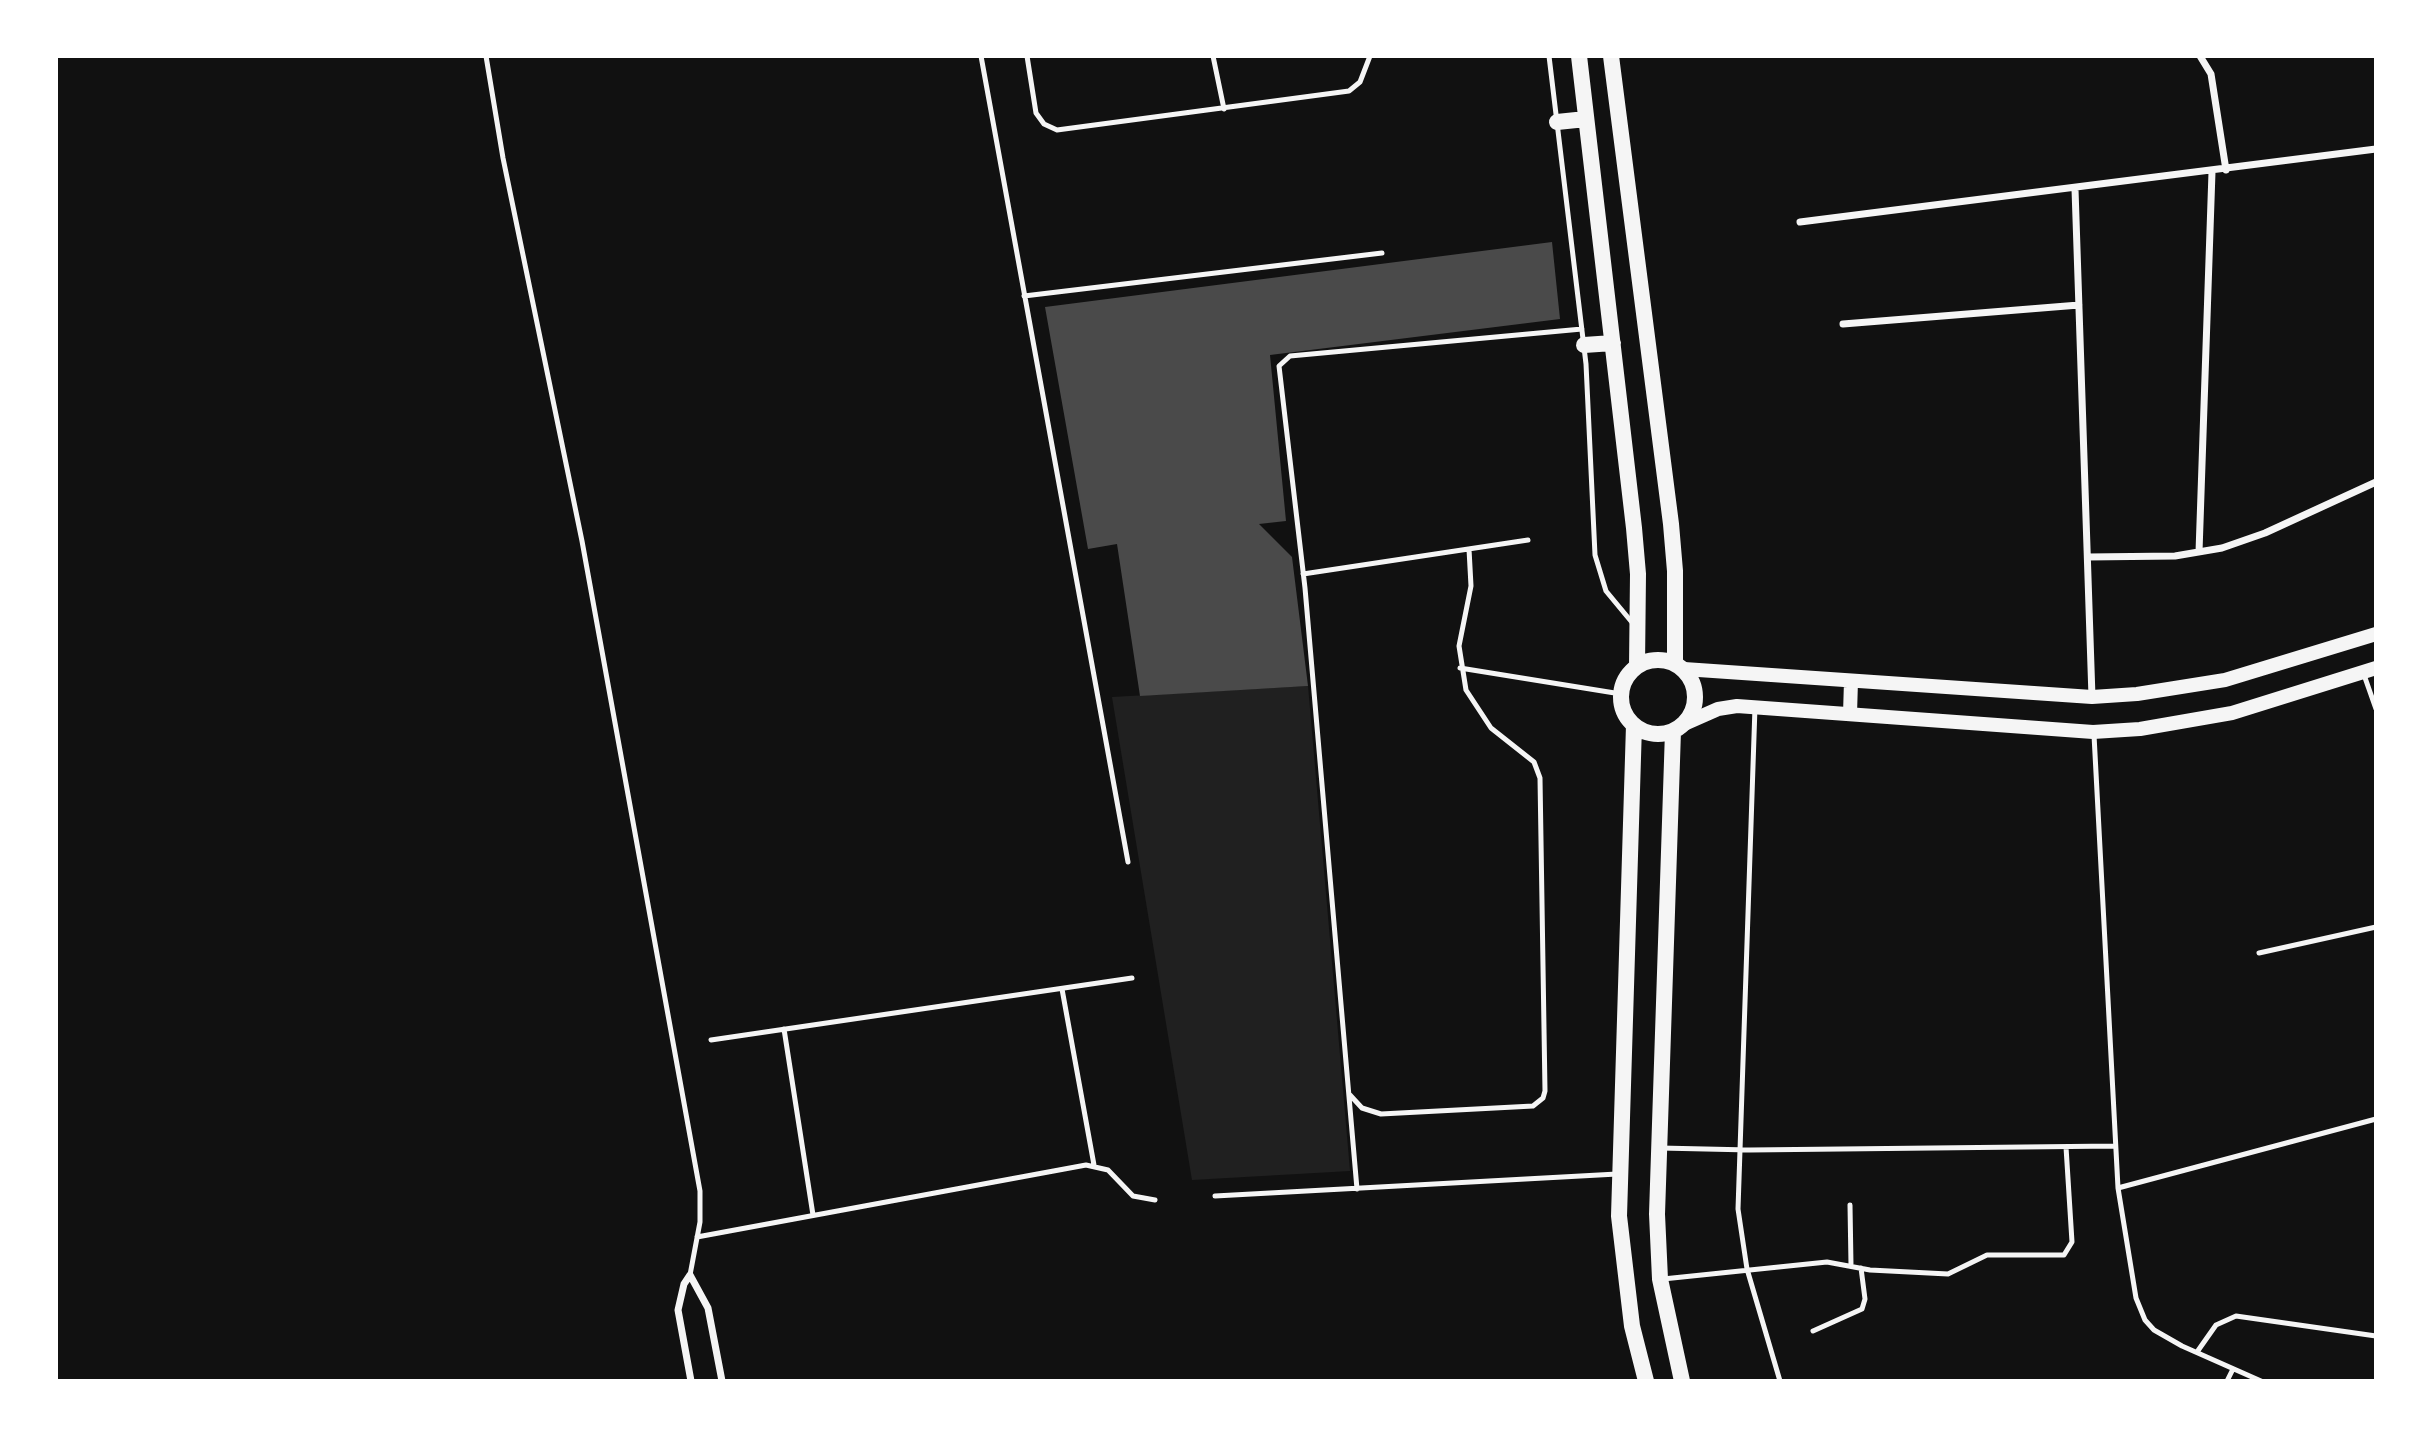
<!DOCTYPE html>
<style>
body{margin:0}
#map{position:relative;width:2432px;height:1437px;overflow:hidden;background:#111;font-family:Ubuntu,sans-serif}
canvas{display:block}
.frame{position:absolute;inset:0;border:58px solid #fff;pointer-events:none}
</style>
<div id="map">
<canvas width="2432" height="1437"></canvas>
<div class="frame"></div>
</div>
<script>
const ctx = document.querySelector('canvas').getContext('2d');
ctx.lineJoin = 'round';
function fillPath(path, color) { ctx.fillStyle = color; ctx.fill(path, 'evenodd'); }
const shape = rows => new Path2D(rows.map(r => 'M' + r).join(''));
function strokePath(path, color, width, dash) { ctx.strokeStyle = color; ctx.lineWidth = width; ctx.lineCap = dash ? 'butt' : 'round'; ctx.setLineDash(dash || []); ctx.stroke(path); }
fillPath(shape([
 [1308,686,1350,1171,1192,1180,1112,697]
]), '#202020');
fillPath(shape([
 [1552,242,1560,319,1270,355,1286,521,1259,524,1292,557,1308,686,1140,696,1117,544,1088,549,1045,307]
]), '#4a4a4a');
strokePath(shape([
 [486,56,503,158,582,541,700,1191,700,1222,690,1275],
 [981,56,1128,862],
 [1027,56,1036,113,1044,124,1057,130,1349,91,1360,82,1370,56],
 [1213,56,1224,109],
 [1549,56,1586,364,1595,555,1606,591,1635,626],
 [1024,296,1382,253],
 [1303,574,1528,540],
 [1460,668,1621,694],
 [2363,672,2376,709],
 [1755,707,1738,1209,1747,1269,1780,1381],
 [2094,735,2118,1188,2136,1298,2145,1320,2154,1330,2182,1346,2261,1381],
 [2259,953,2376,927],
 [1062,989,1094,1165],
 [784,1029,813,1215],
 [711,1040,1132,978],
 [1350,1095,1362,1108,1381,1114,1533,1106,1543,1098,1545,1091,1540,778,1534,762,1491,728,1466,690,1459,646,1471,586,1469,549],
 [1660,1148,1750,1150,2115,1146],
 [2118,1188,2376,1119],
 [1357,1189,1305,588,1279,366,1290,356,1582,329],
 [1215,1196,1617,1174],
 [1850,1205,1851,1265],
 [697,1237,1086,1165,1108,1170,1133,1196,1155,1200],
 [1663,1279,1827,1262,1870,1270,1948,1274,1987,1255,2064,1255,2072,1242,2066,1147],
 [1813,1331,1862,1309,1865,1299,1861,1268],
 [2197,1352,2216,1325,2236,1316,2376,1336],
 [2227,1381,2233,1369]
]), '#f5f5f5', 5);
strokePath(shape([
 [2200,56,2211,74,2226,170],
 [2075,189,2092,697],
 [1800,222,2376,149],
 [1843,324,2079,305],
 [2199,552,2212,172],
 [2088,557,2175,556,2222,548,2265,533,2376,482],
 [691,1381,678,1310,684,1284,690,1275,708,1308,722,1381]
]), '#f5f5f5', 7);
strokePath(shape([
 [1684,669,2092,697,2137,694,2225,680,2376,634],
 [1850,714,1851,681],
 [1684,724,1718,709,1737,706,2093,732,2140,729,2232,713,2376,668]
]), '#f5f5f5', 14);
strokePath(shape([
 [1579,56,1634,528,1638,574,1637,666],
 [1611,56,1671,524,1675,571,1675,663],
 [1557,122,1586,119],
 [1584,345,1613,343],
 '1621 697a37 37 0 1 1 74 0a37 37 0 1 1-74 0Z',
 [1634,725,1619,1216,1632,1326,1646,1381],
 [1673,731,1657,1214,1660,1279,1682,1381]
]), '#f5f5f5', 16);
</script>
